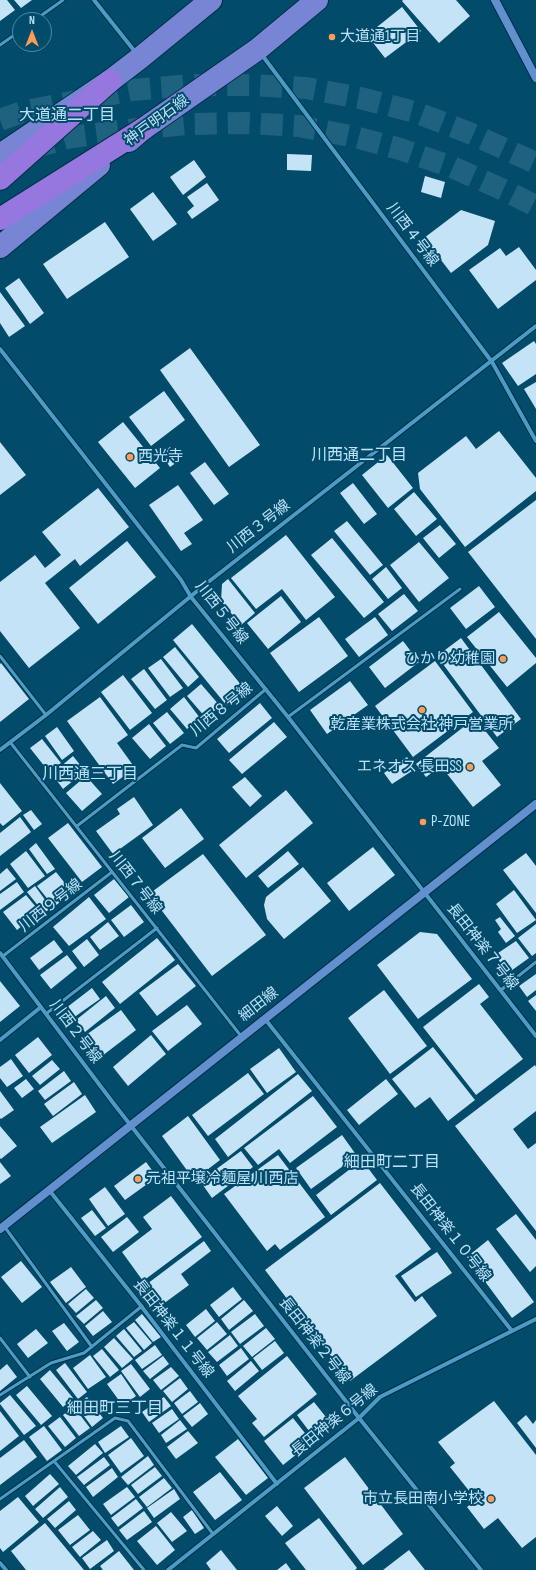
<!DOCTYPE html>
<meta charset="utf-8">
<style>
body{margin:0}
#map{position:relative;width:536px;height:1570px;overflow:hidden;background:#034b6a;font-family:"Sofia Sans Condensed",sans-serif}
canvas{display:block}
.north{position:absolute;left:12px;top:12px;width:40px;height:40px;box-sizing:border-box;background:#034b6a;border:1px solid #4d87a3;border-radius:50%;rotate:0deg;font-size:11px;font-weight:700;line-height:16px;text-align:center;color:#bce2f9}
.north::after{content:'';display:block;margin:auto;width:14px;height:18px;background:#fd9d55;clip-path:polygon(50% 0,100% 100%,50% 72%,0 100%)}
</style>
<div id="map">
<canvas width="536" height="1570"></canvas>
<div class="north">N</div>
</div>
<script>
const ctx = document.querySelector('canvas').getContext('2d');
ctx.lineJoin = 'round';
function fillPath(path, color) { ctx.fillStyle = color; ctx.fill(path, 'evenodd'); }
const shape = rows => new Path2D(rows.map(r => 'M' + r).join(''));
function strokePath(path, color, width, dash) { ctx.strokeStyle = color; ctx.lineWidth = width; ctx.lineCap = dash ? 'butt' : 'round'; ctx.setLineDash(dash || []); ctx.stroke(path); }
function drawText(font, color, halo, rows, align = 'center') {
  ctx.font = font + ' "Sofia Sans Condensed","Noto Sans JP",sans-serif'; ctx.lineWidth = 4; ctx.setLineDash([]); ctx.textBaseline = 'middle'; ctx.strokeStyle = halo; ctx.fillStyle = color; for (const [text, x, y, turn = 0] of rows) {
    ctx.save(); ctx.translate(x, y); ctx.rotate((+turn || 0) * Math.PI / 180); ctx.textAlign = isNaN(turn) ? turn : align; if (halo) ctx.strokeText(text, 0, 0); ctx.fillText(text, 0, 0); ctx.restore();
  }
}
fillPath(shape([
 [0,0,7,0,15,10,0,21],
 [14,0,32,0,21,8],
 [403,0,456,0,470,16,439,43,402,1],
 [402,7,421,31,385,58,367,35],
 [287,154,312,155,311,171,287,170],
 [194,160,206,177,183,195,170,177],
 [425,176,445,182,441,198,421,192],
 [207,183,219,200,192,219,187,212,194,206,187,197],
 [153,192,177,224,153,241,130,209],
 [461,210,495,221,488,245,451,273,424,238],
 [105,222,129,257,67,299,43,264],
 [519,247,536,270,536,280,498,309,469,270,500,248,506,256],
 [19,278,44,313,30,324,5,288],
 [0,292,25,326,9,337,0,323],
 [534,341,536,344,536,374,518,386,502,363],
 [190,348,260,445,229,467,160,370],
 [536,382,536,409,524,389],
 [164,391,185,420,151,446,129,417],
 [123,422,160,468,135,488,98,442],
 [499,431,536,478,536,491,465,547,420,489,418,473,466,436,476,449],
 [0,442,26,475,0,495],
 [170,447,180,460,170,467,161,454],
 [387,455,413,488,388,508,362,475],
 [205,462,229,494,214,505,190,473],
 [353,483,377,514,364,524,340,493],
 [178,485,203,520,184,533,192,544,181,551,149,505],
 [98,488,129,527,80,566,75,559,45,583,80,628,29,668,0,631,0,582,35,555,45,568,61,555,42,532],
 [414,492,437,519,416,536,394,509],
 [536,500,536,639,468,552],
 [347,521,383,565,370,575,334,531],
 [440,525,456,544,439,558,423,538],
 [286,535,335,597,306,620,282,589,256,609,231,578],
 [332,538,384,602,364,618,311,555],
 [127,541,156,577,98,624,69,588],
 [419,542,449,578,419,602,390,565],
 [386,567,402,588,388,599,372,579],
 [228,579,255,613,241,625,221,601,222,584],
 [479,586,495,607,466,629,450,608],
 [404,594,418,611,392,631,378,614],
 [281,596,301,622,268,649,247,623],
 [499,612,536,658,536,663,507,687,467,637],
 [319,617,348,656,299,692,270,653],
 [375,617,388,635,359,657,345,639],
 [192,624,246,691,227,706,173,640],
 [461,638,521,719,497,737,437,656],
 [403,641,419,662,385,688,369,667],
 [175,647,199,677,188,687,163,657],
 [161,659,183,688,170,697,148,668],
 [435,661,473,712,413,757,375,706],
 [1,663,29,699,0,722,0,664],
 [144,669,167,700,155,709,131,679],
 [123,675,152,713,130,730,101,692],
 [350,681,368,705,327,734,310,710],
 [201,684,220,706,206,718,187,696],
 [100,697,128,735,117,743,135,768,113,784,67,721],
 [184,697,200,718,187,729,170,709],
 [260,703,272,718,229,753,217,739],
 [167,712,184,733,170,744,153,723],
 [475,718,499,748,482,761,501,785,473,807,441,766,426,777,416,764],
 [274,722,287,737,242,774,229,760],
 [149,724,166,746,150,759,132,738],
 [57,727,74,751,62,760,45,736],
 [42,739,61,763,49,772,30,748],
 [73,756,85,771,63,789,52,774],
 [407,757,415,769,392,784,384,773],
 [86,776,102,794,82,811,66,793],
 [245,777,262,796,250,807,232,787],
 [0,783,22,811,3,826,0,823],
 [286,790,313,823,246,878,219,845],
 [134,797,153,825,113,854,96,831,120,814,117,809],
 [181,808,204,839,165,868,142,838],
 [31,810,42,824,34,830,23,815],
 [20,817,31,832,0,856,0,833],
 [68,823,102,867,82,882,48,838],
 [36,843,55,869,47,874,29,849],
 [373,847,395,875,349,911,327,883],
 [26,851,45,876,28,888,10,864],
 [288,851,299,864,268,888,258,876],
 [526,853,536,866,536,913,503,870],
 [203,854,266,935,212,976,149,894],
 [303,867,331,901,284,939,267,919,264,905,266,897],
 [7,868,16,879,0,891,0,874],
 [56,872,72,892,54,907,37,886],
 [114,879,129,897,109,913,94,895],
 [17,882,24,892,0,910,0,894],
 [35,886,51,908,44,913,27,892],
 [514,890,536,920,517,933,496,904],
 [26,895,40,912,17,930,3,912],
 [89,897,106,919,69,946,53,927],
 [131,905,144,922,124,937,111,920],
 [500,917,515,936,506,943,498,932,501,929,495,920],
 [108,922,119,936,100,950,90,937],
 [536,924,536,953,532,956,518,938],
 [420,932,437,934,472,979,418,1019,377,965],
 [157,938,175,960,120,1004,102,982],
 [87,939,99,955,84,967,72,951],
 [54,940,63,952,39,970,30,958],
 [516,941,529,958,508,973,495,955],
 [67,955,77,968,51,989,40,975],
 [178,964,196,986,157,1016,139,993],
 [536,974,536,990,527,997,519,986],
 [0,981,20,1006,0,1022],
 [479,984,489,997,480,1004,523,1059,476,1095,423,1027],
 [92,988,100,999,73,1018,66,1008],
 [384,990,427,1046,390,1074,348,1018],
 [536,995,536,1011,528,1001],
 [106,996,115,1008,85,1032,76,1020],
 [187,1005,202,1024,168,1051,152,1031],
 [121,1010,136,1030,102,1056,86,1035],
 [151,1035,166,1054,128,1086,113,1067],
 [38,1037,52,1055,29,1073,15,1055],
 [433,1047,475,1100,448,1121,430,1097,415,1108,392,1079],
 [279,1048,296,1072,267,1093,250,1069],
 [11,1059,23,1076,7,1087,0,1078,0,1067],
 [52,1060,60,1069,40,1085,32,1076],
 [535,1065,536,1067,536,1111,513,1129,528,1149,536,1143,536,1231,455,1126],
 [64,1071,71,1081,45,1100,38,1091],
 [248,1073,264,1094,208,1136,192,1115],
 [298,1074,312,1091,228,1157,215,1139],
 [26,1079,34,1089,22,1098,14,1088],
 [386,1079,398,1094,359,1125,347,1110],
 [74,1082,82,1094,53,1116,44,1104],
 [0,1091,14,1110,1,1119,0,1118],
 [85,1095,96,1112,52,1143,40,1127],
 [313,1096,337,1127,290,1163,279,1149,258,1165,244,1148],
 [188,1116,220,1160,194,1180,162,1136],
 [0,1126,17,1146,1,1159,0,1158],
 [342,1135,357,1156,311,1189,296,1168],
 [241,1151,253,1167,212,1198,200,1181],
 [278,1155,325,1217,280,1250,275,1244,267,1251,224,1194],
 [362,1160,377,1180,331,1215,316,1195],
 [0,1162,11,1176,0,1184],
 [146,1162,157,1177,125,1200,114,1186],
 [380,1183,431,1249,395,1276,415,1302,422,1296,437,1316,350,1381,265,1270],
 [105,1187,125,1214,108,1226,89,1199],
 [171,1196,202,1237,143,1281,122,1252,152,1229,143,1217],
 [92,1210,106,1228,95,1236,81,1218],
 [516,1214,536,1240,536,1266,530,1272,496,1229],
 [127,1217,139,1232,113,1252,101,1237],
 [488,1240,534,1302,512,1318,467,1257],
 [204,1241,211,1251,181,1274,189,1285,159,1307,143,1287],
 [437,1252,452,1273,416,1297,401,1276],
 [21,1261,42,1287,22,1303,1,1277],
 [71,1267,86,1287,66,1303,50,1282],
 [233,1287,242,1299,219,1317,210,1305],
 [86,1289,94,1298,76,1313,68,1304],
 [96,1300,103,1308,84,1324,76,1316],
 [244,1300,253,1311,229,1330,221,1319],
 [206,1309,215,1321,195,1337,186,1325],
 [103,1311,112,1322,93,1336,85,1326],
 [142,1314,161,1337,153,1342,135,1320],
 [255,1314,264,1326,240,1344,231,1332],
 [134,1322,152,1343,144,1350,126,1328],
 [217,1322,227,1334,207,1350,197,1338],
 [64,1323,79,1342,67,1351,52,1331],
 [266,1328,275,1339,252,1357,243,1346],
 [36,1329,48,1343,28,1358,17,1344],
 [124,1329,142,1351,134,1357,116,1336],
 [230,1335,238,1346,217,1362,208,1352],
 [114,1338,133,1359,122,1368,104,1347],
 [275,1341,284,1353,262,1370,253,1358],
 [155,1345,162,1355,142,1369,135,1360],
 [241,1348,249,1359,227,1376,219,1365],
 [102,1349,119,1370,110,1377,93,1356],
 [90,1355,106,1377,88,1389,73,1368],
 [163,1356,169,1364,150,1379,143,1371],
 [287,1356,317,1394,264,1437,252,1423,257,1419,238,1396],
 [251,1361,259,1371,235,1391,227,1381],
 [65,1363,87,1392,78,1399,56,1370],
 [7,1364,17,1377,0,1391,0,1370],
 [131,1364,150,1389,140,1397,121,1371],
 [171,1367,179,1376,161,1390,153,1380],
 [50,1370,73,1398,63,1407,40,1379],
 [121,1374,136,1396,123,1406,107,1384],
 [180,1378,188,1389,172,1402,163,1391],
 [27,1386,52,1416,41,1425,16,1395],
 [190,1391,198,1402,182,1414,174,1403],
 [10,1395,36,1426,24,1435,0,1404,0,1403],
 [87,1397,103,1418,92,1427,76,1405],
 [164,1397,171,1406,149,1422,142,1412],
 [494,1401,536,1455,536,1537,522,1548,498,1518,484,1529,467,1507,481,1496,475,1488,470,1492,450,1467,455,1463,438,1442],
 [314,1402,333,1426,315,1439,297,1415],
 [200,1403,208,1414,192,1427,183,1416],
 [74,1407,90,1428,79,1436,63,1415],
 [172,1409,179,1419,159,1433,152,1423],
 [0,1411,19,1436,0,1451],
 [526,1415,533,1424,536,1420,536,1448,517,1423],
 [60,1417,76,1438,65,1447,48,1426],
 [293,1418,312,1442,283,1465,264,1441],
 [180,1420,187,1429,166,1443,161,1435],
 [44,1426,62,1450,47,1461,29,1437],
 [121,1426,129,1437,105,1453,98,1442],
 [188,1431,198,1443,176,1459,167,1447],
 [131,1438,144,1456,121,1473,108,1455],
 [238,1439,268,1478,246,1495,215,1457],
 [24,1440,37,1457,0,1485,0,1458],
 [95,1444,103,1453,76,1475,68,1466],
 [148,1456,154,1465,128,1485,121,1477],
 [104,1457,110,1465,84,1485,77,1477],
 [345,1457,403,1534,363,1565,304,1488],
 [155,1467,162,1476,138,1494,131,1485],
 [112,1468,118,1477,93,1497,86,1487],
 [220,1472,242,1500,215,1520,193,1492],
 [50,1474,59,1484,33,1506,25,1496],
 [164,1478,172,1488,147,1507,139,1497],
 [60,1487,68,1497,43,1518,35,1509],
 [127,1487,135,1497,111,1515,103,1504],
 [174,1489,180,1499,154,1518,147,1508],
 [18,1497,39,1522,3,1552,0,1548,0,1511],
 [136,1499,143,1508,118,1527,111,1518],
 [69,1501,76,1510,55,1528,47,1519],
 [277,1506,293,1526,282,1536,265,1516],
 [192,1510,204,1528,195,1534,183,1517],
 [144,1511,152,1522,127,1540,119,1530],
 [171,1512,187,1531,172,1542,157,1523],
 [78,1515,90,1530,70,1545,58,1530],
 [319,1518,357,1568,355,1570,306,1570,285,1543],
 [45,1523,84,1570,26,1570,11,1551],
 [156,1526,175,1550,157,1565,137,1541],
 [93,1531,101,1540,80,1557,72,1547],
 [107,1540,114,1551,90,1569,82,1558],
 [221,1550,237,1570,211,1570,206,1563],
 [409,1550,425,1570,383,1570],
 [119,1551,134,1570,103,1570,100,1566],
 [286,1563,291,1570,277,1570]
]), '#c5e3f6');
strokePath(shape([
 [0,120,22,112,132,90,192,85,250,85,306,88,360,98,415,112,467,132,536,163],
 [32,148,72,137,126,130,188,124,245,123,299,126,355,137,400,149,452,167,506,191,536,206]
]), '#1f627f', 22, [22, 11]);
const lane = shape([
 [35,20,63,0],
 [0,45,20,31],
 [0,656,46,715],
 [288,717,460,589],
 [10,742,241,1036],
 [77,826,182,745,196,748,266,689],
 [3,956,112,872],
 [501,990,536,962],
 [47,1013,157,928],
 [4,1226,92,1347],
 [0,1338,30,1377],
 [0,1395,51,1363,84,1353,142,1306],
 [54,1461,144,1570],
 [0,1499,115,1418,128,1421,213,1534]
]);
const street = shape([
 [94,0,136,53],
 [262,55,492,362,536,441],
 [0,349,181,580,191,597,288,717,536,1036],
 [0,750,46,715,207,583,536,326],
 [0,953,114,1104,359,1418,481,1570],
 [265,1019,512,1331],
 [0,1040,41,1007],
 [49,1190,138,1302,277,1484],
 [0,1563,6,1570],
 [168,1570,359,1418,380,1397,536,1319]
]);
const secondary = shape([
 [495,0,536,78],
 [0,1229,536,804]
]);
const primary = shape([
 [129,141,143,129,258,49,317,0],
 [0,155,110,81,140,58,211,0],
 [0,247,99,165]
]);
const highway = shape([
 [0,179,110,81],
 [0,219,143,129]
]);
strokePath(lane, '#013045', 5);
strokePath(street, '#013045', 6);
strokePath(secondary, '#013045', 10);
strokePath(primary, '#013045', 24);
strokePath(highway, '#013045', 24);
strokePath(lane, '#4b9bc7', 3);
strokePath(street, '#4b9bc7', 4);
strokePath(secondary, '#6290ce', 8);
strokePath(primary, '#7885d5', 22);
strokePath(highway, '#9677df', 22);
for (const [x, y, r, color] of [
 [332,37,4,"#fd9d55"],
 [130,457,4,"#fd9d55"],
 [503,659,4,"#fd9d55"],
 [422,710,4,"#fd9d55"],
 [470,767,4,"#fd9d55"],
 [423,822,4,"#fd9d55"],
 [138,1179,4,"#fd9d55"],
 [491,1499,4,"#fd9d55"]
]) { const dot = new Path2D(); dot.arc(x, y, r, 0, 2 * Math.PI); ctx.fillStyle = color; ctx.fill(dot); strokePath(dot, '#034b6a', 1.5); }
drawText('15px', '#bce2f9', '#034b6a', [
 ["大道通1丁目",340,37],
 ["西光寺",138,457],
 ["ひかり幼稚園",495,659,"right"],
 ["乾産業株式会社 神戸営業所",422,725,"center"],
 ["エネオス 長田SS",462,767,"right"],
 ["P-ZONE",431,822],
 ["元祖平壌冷麺屋 川西店",146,1179],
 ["市立長田南小学校",483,1499,"right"]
], 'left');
drawText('15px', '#bce2f9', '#034b6a', [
 ["神戸明石線",157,121,-36],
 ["川西４号線",412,235,53],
 ["川西３号線",259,527,-38],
 ["川西５号線",221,613,52],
 ["川西８号線",222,710,-39],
 ["川西７号線",135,883,52],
 ["川西９号線",51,906,-38],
 ["長田神楽７号線",482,947,52],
 ["細田線",259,1005,-38],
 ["川西２号線",75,1032,53],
 ["長田神楽１０号線",450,1233,52],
 ["長田神楽１１号線",173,1329,52],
 ["長田神楽２号線",314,1341,52],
 ["長田神楽６号線",335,1421,-39]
]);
drawText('16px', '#bce2f9', '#034b6a', [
 ["大道通二丁目",67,116],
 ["川西通二丁目",359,456],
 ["川西通三丁目",90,775],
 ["細田町二丁目",392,1163],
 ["細田町三丁目",115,1409]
]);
</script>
